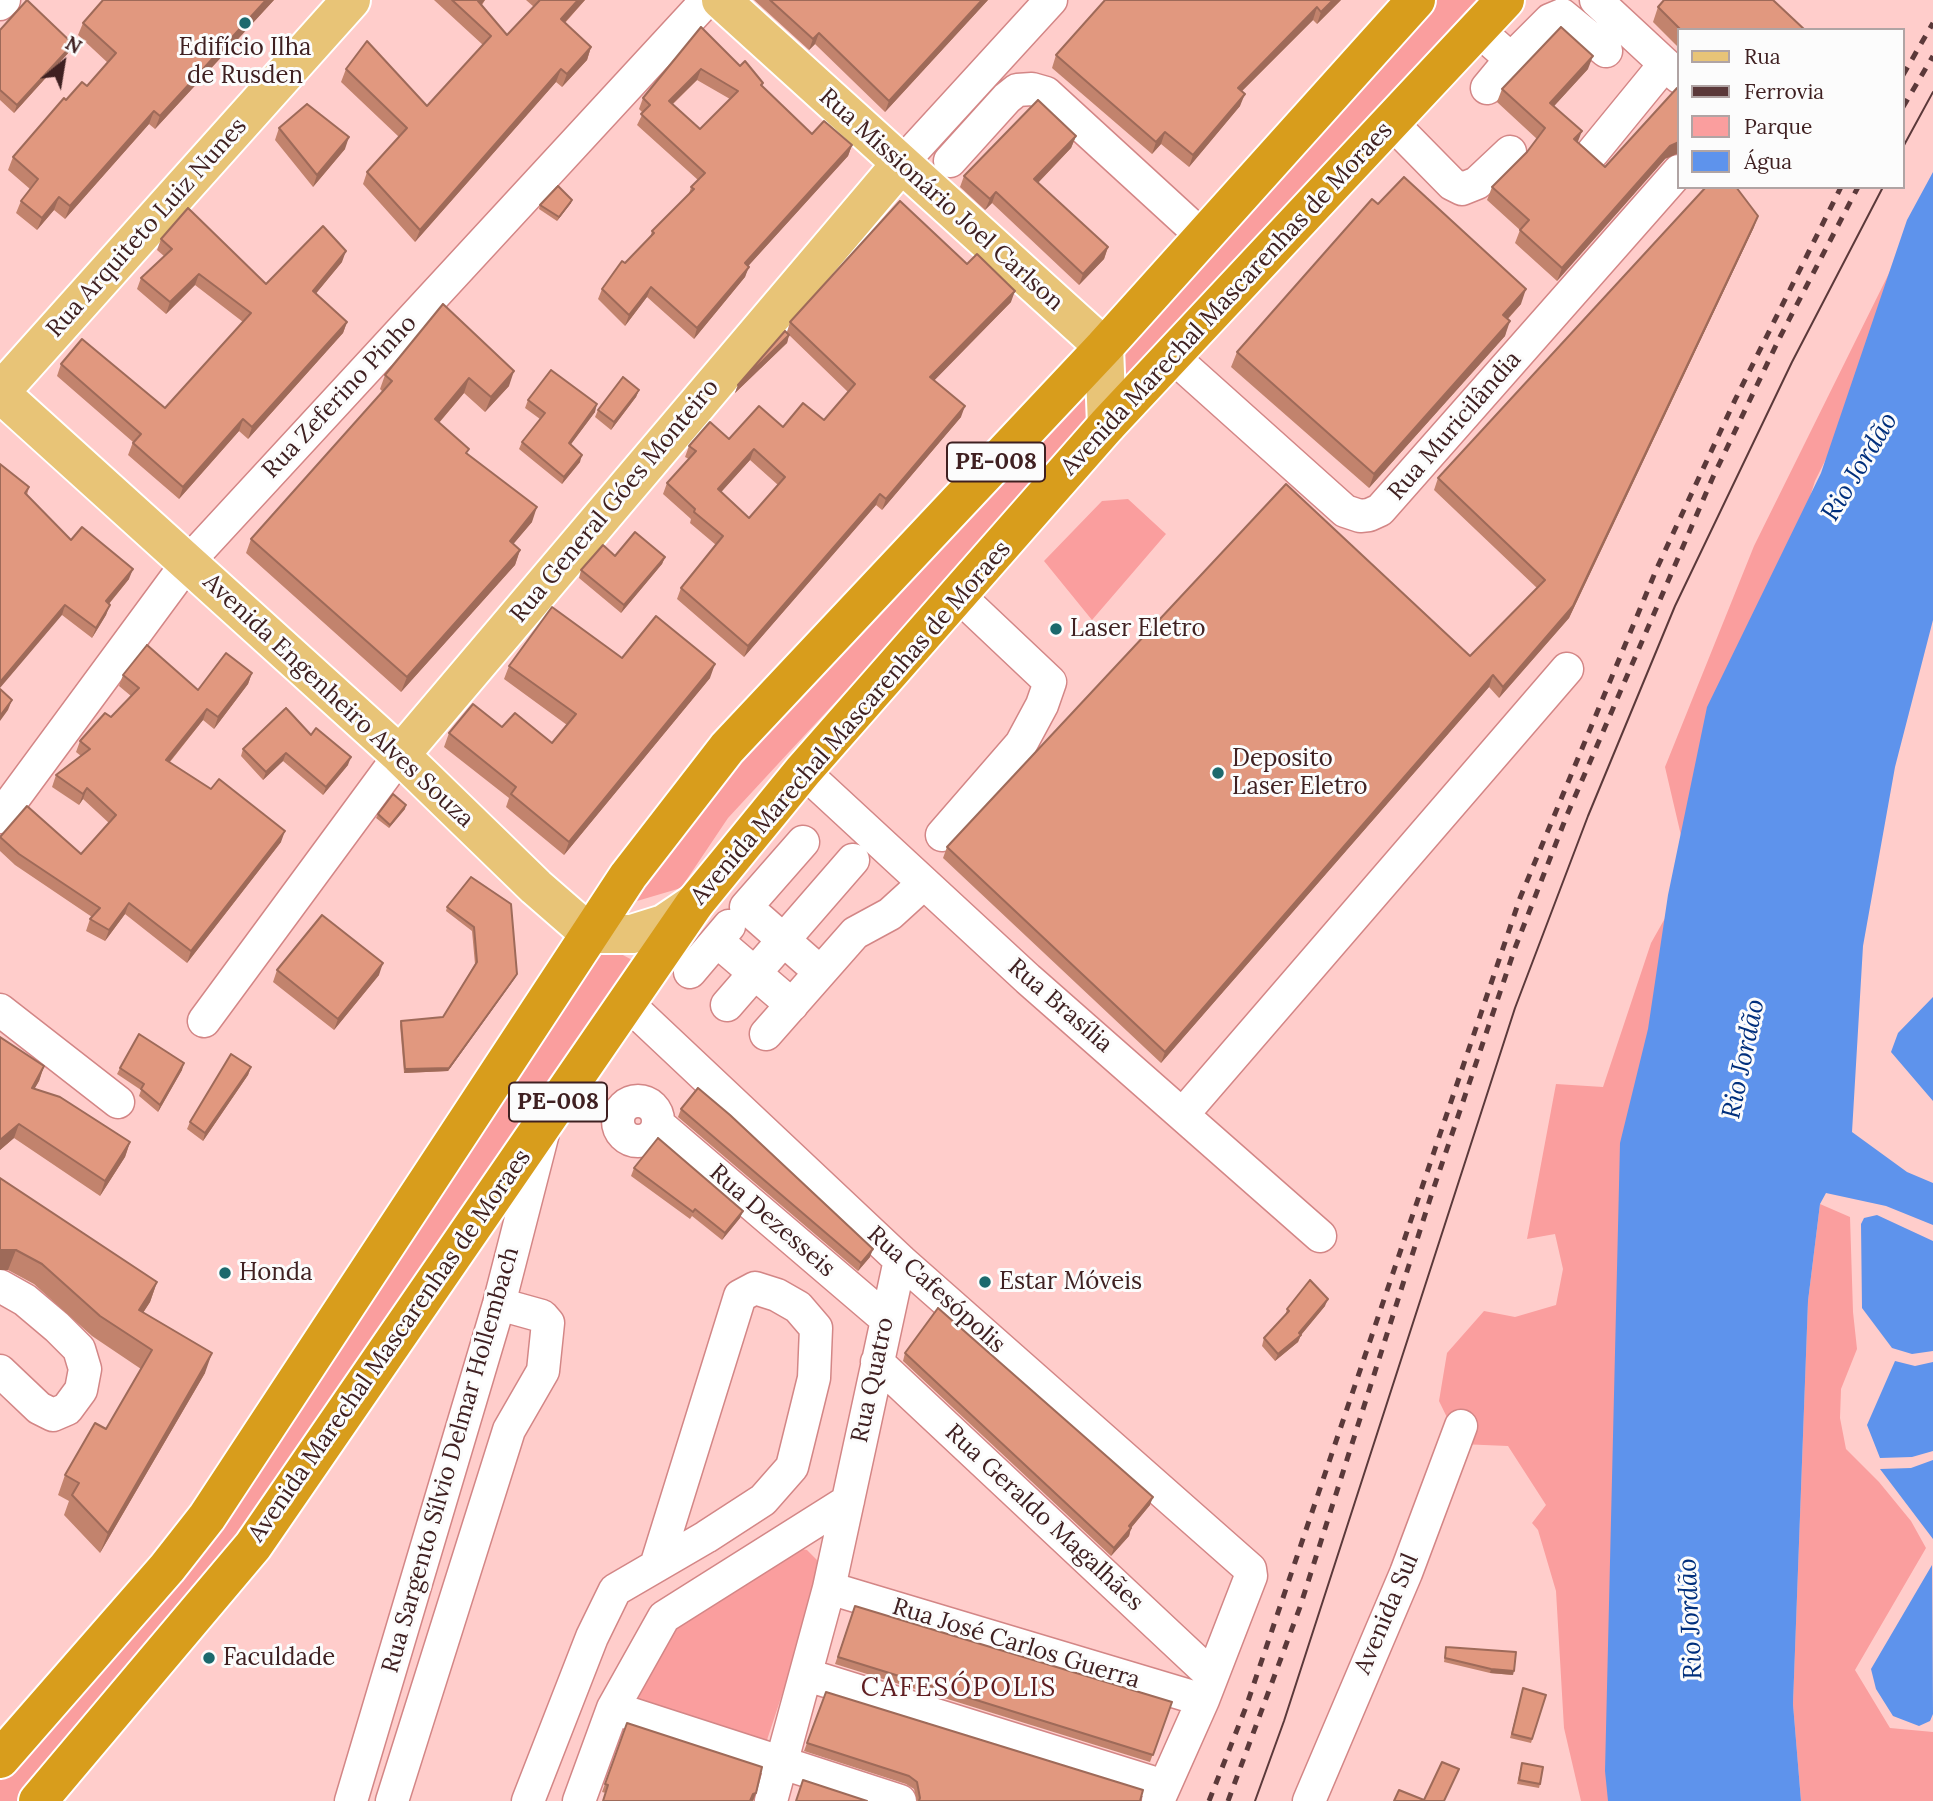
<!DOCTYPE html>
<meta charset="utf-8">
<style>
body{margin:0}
#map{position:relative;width:1933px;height:1801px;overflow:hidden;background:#ffcdcb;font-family:Lora,serif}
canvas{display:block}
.legend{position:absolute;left:1677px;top:28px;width:228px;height:161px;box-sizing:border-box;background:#fcfcfc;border:2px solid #b0a4a4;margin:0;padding:9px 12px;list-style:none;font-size:21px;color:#3f2021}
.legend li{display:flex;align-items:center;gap:14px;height:35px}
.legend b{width:35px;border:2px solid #b0a4a4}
.north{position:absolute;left:28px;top:28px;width:70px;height:70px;-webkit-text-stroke:5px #fcfcfc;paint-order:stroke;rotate:30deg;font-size:19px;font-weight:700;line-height:28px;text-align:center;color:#3f2021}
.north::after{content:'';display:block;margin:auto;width:24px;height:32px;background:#3f2021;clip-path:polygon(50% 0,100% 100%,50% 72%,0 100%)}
</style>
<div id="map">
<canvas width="1933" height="1801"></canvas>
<ul class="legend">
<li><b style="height:9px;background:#e8c477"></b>Rua</li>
<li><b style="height:9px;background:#5b393a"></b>Ferrovia</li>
<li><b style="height:19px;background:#fa9e9e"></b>Parque</li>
<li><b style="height:19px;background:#5e93ec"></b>Água</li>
</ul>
<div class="north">N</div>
</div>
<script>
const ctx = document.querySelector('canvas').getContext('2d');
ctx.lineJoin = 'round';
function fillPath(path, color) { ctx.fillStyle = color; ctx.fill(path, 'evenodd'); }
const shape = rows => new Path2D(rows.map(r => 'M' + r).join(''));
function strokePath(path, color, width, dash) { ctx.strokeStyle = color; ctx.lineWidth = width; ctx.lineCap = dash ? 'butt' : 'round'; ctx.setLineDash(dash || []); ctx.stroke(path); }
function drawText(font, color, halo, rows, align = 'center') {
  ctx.font = font + ' Lora,serif'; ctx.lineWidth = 6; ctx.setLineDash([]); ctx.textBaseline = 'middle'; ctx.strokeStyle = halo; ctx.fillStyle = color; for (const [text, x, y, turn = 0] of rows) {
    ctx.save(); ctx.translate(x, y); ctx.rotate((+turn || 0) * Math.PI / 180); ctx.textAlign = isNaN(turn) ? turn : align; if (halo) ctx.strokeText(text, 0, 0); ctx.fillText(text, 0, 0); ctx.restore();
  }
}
fillPath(shape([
 [1431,0,1476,0,1112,395,1110,357],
 [1933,244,1815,481,1784,579,1644,1801,1581,1801,1564,1728,1556,1591,1538,1530,1532,1523,1546,1505,1508,1446,1460,1444,1439,1401,1447,1353,1484,1311,1515,1317,1556,1305,1563,1269,1555,1234,1527,1239,1556,1084,1603,1087,1651,943,1690,874,1665,767,1754,546,1899,253],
 [1089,384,1089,428,728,818,681,888,637,901,670,844,773,717],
 [1128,499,1166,534,1092,620,1044,561,1102,501],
 [606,946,636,962,297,1462,23,1801,0,1801,0,1769],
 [1820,1204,1850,1217,1853,1312,1857,1349,1841,1389,1840,1418,1846,1449,1879,1482,1911,1521,1926,1548,1855,1670,1890,1728,1933,1732,1933,1801,1801,1801,1793,1704,1808,1301],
 [793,1548,807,1550,817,1560,819,1583,765,1746,633,1709,661,1627]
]), '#fa9e9e');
fillPath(shape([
 [1933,172,1933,620,1895,767,1863,946,1852,1132,1907,1172,1933,1183,1933,1225,1886,1206,1826,1193,1820,1204,1808,1301,1793,1704,1801,1801,1608,1801,1605,1771,1620,1143,1648,1029,1668,895,1707,707,1821,473,1907,220],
 [1933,997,1933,1101,1891,1052,1898,1033],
 [1877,1215,1933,1241,1933,1351,1912,1354,1892,1348,1862,1308,1861,1224,1864,1218],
 [1895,1361,1915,1366,1933,1362,1933,1451,1912,1457,1880,1458,1867,1425],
 [1933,1460,1933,1539,1880,1469,1911,1468],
 [1932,1565,1933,1714,1930,1721,1919,1726,1893,1716,1876,1689,1871,1669]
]), '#5e93ec');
const minor = shape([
 [1596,0,1679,77],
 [0,4,4,0],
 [1477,29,1511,59,1550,20,1562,15,1606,51],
 [1487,88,1511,59],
 [1391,122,1452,184,1462,189,1477,183,1510,152],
 [1593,152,1665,64],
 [950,161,1007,98,1017,90,1032,89,1046,93,1202,236],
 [900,165,1051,0],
 [1172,356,1345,511,1360,516,1369,515,1380,510,1679,171],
 [803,771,1028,979,1320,1236],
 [0,817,188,562,707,0],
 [942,835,1021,744,1042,705,1050,682,959,596],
 [803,842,746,907,820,972],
 [717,941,792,1005],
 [690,972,729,926],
 [628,1004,900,1260,1250,1569,1251,1576,1203,1700,1158,1801],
 [727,1005,853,860],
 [0,1010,118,1102],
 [204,1021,400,755],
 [766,1034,855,933,890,914,924,883],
 '618 1121a20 20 0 1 1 40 0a20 20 0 1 1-40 0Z',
 [1183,1114,1567,669],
 [658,1124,885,1318],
 [0,1286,25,1300,57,1327,79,1349,85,1369,81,1390,67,1409,53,1415,39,1408,0,1371],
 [877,1362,1211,1675],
 [829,1588,1203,1700],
 [807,1675,1164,1786],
 [613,1708,900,1801],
 [351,1801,499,1304,543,1133],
 [392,1801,509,1430,543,1371,548,1323,542,1316,499,1304],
 [528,1801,592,1637,615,1590,706,1537,763,1500,792,1467,814,1378,816,1328,798,1307,777,1295,755,1288,740,1296,656,1566],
 [579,1801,613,1708,664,1617,848,1501],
 [771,1801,829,1588,900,1260],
 [1309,1801,1406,1573,1461,1426]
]);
const major = shape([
 [721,0,1104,347,1107,425],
 [0,392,351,0],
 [0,393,400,755,536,887,590,934,632,934,664,924,695,903],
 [400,755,900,165]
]);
const highway = shape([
 [0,1759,167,1568,207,1517,628,876,727,748,1104,347,1416,0],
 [38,1801,253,1546,695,903,803,771,1107,425,1505,0]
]);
strokePath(minor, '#d38686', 35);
strokePath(major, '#fff', 42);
strokePath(highway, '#fff', 42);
strokePath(minor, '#fff', 32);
strokePath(major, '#e8c477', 38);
strokePath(highway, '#d89d1c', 38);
strokePath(shape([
 [1903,147,1933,92],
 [1255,1801,1284,1721,1515,1008,1588,816,1675,606,1792,362,1883,187]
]), '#5b393a', 2);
strokePath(shape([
 [1903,75,1933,23],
 [1903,107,1933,56],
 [1209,1801,1246,1707,1520,898,1657,568,1735,400,1841,187],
 [1228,1801,1300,1607,1430,1199,1515,948,1567,815,1713,477,1780,337,1858,187]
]), '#5b393a', 5, [9, 9]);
fillPath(shape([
 [103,0,274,0,155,129,149,124,65,219,54,210,37,230,16,213,21,201,30,189,8,170,13,157,66,100,87,86,108,63,78,35,83,23],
 [434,0,485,0,482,5,507,35,534,7,526,0,585,0,565,23,591,47,587,60,562,87,556,82,415,242,363,184,367,172,399,137,341,82,346,69,427,106,483,45],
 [754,0,988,0,885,112,815,44,809,50],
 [1341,0,1317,24,1313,20,1242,91,1240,106,1189,167,1161,144,1152,154,1052,68,1056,55],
 [1658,7,1805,30,1679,30,1679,48,1653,22],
 [701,27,740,66,763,83,762,86,812,134,852,145,848,156,748,266,745,277,694,339,647,297,625,326,598,299,602,289,650,238,652,231,689,194,691,187,698,180,637,125,643,113,639,109,643,98],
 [697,80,730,99,700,129,673,104],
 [0,30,73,44,70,51,14,113,0,100],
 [1588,69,1554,106,1578,142,1605,167,1665,159,1557,281,1515,243,1520,230,1487,200,1492,187,1527,152,1537,139,1497,102,1502,89],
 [279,128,345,149,313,187,275,140],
 [1076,136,1071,148,1038,183,1108,247,1104,259,1079,285,992,203,985,210,960,187,964,176],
 [571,203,557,221,539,209,540,205],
 [1378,204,1521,304,1508,319,1505,336,1369,488,1231,367,1237,352],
 [1754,227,1569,618,1499,698,1489,687,1161,1063,943,858,947,847,1470,656,1537,588,1434,490,1438,478],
 [161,239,266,284,342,262,316,293,347,322,343,333,248,439,239,431,179,499,128,455,133,442,57,376,61,364,165,408,243,322,195,285,166,314,137,289,141,278,164,256,157,250],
 [967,264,1011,302,934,380,961,417,882,510,876,505,744,657,677,599,681,588,716,545,690,523,691,519,663,494,667,483,689,459,685,457,689,446,729,439,783,427,824,420,848,392,789,335,787,343,735,393,738,385,787,332,790,322],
 [750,460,778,485,749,518,721,492],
 [443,304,509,386,485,412,464,393,439,423,467,454,532,522,513,544,520,550,515,565,401,692,246,553,251,539,383,392,380,389,385,375],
 [639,390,636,397,611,430,595,417,598,410],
 [528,400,595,412,570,445,580,462,562,484,519,449,522,442,540,419,525,408],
 [0,464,29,487,27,495,71,540,129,579,109,604,106,615,92,638,62,615],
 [615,556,665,557,662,564,621,613,579,578,581,570],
 [622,658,710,678,564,855,506,807,509,798,444,747,449,733,552,743,567,725,504,679,509,666],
 [252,673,248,684,214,729,203,720,170,762,281,842,187,963,125,914,105,941,86,931,90,919,92,917,15,865,0,851,0,836,81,854,109,823,83,799,79,805,52,787,56,775,81,756,76,752,80,741,111,717,131,696,119,686,123,675,198,690],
 [311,735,348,765,323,795,283,761,263,780,241,756,243,749],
 [405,809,389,828,376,818,378,814],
 [471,877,515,978,448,1071,404,1073,400,1025,401,1021,443,1017,475,964,472,931,446,911,447,907],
 [277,970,379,975,334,1030,273,982],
 [0,1037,44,1066,39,1081,34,1089,130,1142,125,1157,100,1196,14,1138,0,1150],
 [251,1067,248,1075,203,1141,187,1129,190,1122],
 [120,1068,182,1070,158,1112,139,1096,141,1090,117,1074],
 [681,1109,870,1257,858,1271,678,1117],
 [634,1168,740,1218,722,1240,692,1216,690,1219,631,1176],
 [0,1178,157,1282,150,1302,143,1313,205,1373,100,1553,64,1515,69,1501,58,1495,65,1475,106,1429,141,1369,92,1336,34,1284,8,1270,0,1270],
 [1325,1306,1301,1335,1298,1342,1275,1361,1262,1346,1264,1338,1285,1316,1287,1309],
 [905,1353,1150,1505,1131,1528,1129,1536,1111,1556,903,1361],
 [855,1606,1172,1702,1150,1762,835,1664],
 [1446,1647,1513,1675,1490,1673,1444,1662],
 [826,1692,1140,1801,917,1801,914,1789,906,1784,804,1751],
 [1522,1692,1546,1695,1531,1743,1510,1738],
 [627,1723,756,1793,753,1801,606,1793,602,1792],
 [1522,1763,1540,1784,1539,1788,1517,1784]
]), '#c2836d');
fillPath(shape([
 [266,0,274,0,155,129,160,116],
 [479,0,485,0,474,13],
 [578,0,585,0,556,32,561,19],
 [982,0,988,0,885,112,889,101],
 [1333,0,1341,0,1317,24,1321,12],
 [1317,7,1313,20,1233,100,1238,88],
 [819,33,815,44,809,50,813,39],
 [73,44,70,51,14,113,17,105],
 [591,47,587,60,562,87,567,74],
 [1593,56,1588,69,1545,116,1550,103],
 [561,69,556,82,415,242,420,230],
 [701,69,697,80,665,111,669,101],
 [1245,94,1240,106,1189,167,1193,155],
 [154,111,149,124,65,219,70,206],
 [1582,131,1577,144,1574,139],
 [1165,132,1161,144,1152,154,1156,142],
 [1076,136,1071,148,1030,191,1034,179],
 [349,137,345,149,313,187,317,175],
 [1679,142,1679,153,1665,159,1557,281,1562,268,1670,146],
 [852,145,848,156,741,274,745,263],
 [996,192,992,203,985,210,990,199],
 [59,197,54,210,37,230,42,218],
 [572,200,571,203,557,221,559,217],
 [1758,216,1754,227,1569,618,1499,698,1503,687],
 [1108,247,1104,259,1079,285,1083,274],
 [346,251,342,262,309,302,313,291],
 [749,267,745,277,694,339,697,328],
 [199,274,195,285,166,314,170,302],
 [651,287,647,297,625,326,629,315],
 [1526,289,1521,304,1498,329,1503,315],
 [1015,291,1011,302,927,388,930,377],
 [1510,321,1505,336,1369,488,1374,474],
 [347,322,343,333,248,439,252,427],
 [789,335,787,343,735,393,738,385],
 [514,371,509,386,485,412,491,397],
 [469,378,464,393,430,433,435,419],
 [639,390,636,397,611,430,614,422],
 [597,404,595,412,566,451,569,443],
 [965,406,961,417,882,510,886,499],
 [243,419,239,431,179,499,183,487],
 [754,449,750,460,714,500,718,489],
 [582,455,580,462,562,484,564,477],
 [880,494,876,505,744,657,748,646],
 [537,507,532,522,504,555,510,541],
 [520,550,515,565,401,692,407,677],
 [665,557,662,564,621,613,624,605],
 [133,569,129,579,102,612,106,601],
 [65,605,62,615,0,688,0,682],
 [110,605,106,615,92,638,96,628],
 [715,664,710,678,564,855,569,842],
 [252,673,248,684,214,729,218,717],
 [1493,675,1489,687,1161,1063,1165,1052],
 [12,700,8,710,0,721,0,716],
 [207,709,203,720,162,771,166,760],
 [286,753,283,761,263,780,266,772],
 [351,757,348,765,323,795,326,787],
 [87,788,83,799,79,805,83,794],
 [406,805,405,809,389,828,390,825],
 [285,831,281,842,187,963,191,951],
 [129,903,125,914,105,941,109,930],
 [383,963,379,975,334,1030,338,1019],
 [517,974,515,978,448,1071,404,1073,405,1069],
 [184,1063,182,1070,158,1112,160,1105],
 [44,1066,39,1081,27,1102,32,1088],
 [251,1067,248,1075,203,1141,205,1133],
 [19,1124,14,1138,0,1150,0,1140],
 [130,1142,125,1157,100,1196,105,1181],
 [743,1211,740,1218,722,1240,725,1233],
 [873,1249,870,1257,858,1271,861,1263],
 [0,1250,16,1250,8,1270,0,1270],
 [157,1282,150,1302,131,1331,139,1310],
 [1328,1299,1325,1306,1301,1335,1298,1342,1275,1361,1278,1354,1299,1333],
 [212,1353,205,1373,100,1553,108,1533],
 [1153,1497,1150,1505,1126,1534,1129,1526],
 [1131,1528,1129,1536,1111,1556,1114,1548],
 [1491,1669,1514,1671,1513,1675,1490,1673],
 [756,1793,753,1801,750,1801,753,1794]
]), '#9e6a59');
const building = shape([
 [27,0,73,44,17,105,0,90,0,30,27,0],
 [103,0,266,0,160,116,154,111,70,206,59,197,42,218,21,201,38,179,13,157,64,98,66,100,82,82,87,86,116,53,83,23,103,0],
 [452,0,479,0,478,1,507,35,540,0,578,0,561,19,591,47,567,74,561,69,420,230,367,172,407,128,346,69,367,41,427,106,491,36,452,0],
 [770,0,982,0,889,101,819,33,813,39,770,0],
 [1105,0,1333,0,1321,12,1317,7,1238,88,1245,94,1193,155,1165,132,1156,142,1056,55,1105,0],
 [1664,0,1773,0,1805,30,1681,30,1658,7,1664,0],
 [701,27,740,66,745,61,763,83,761,85,812,134,824,121,852,145,745,263,749,267,697,328,651,287,629,315,602,289,622,261,625,263,654,233,652,231,694,189,691,187,705,173,641,114,650,105,643,98,701,27],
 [701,69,738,91,700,129,669,101,701,69],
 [1561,27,1593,56,1550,103,1582,131,1574,139,1605,167,1677,88,1679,90,1679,142,1670,146,1562,268,1520,230,1529,220,1492,187,1527,152,1545,128,1502,89,1561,27],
 [1038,100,1076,136,1034,179,1108,247,1083,274,996,192,990,199,964,176,1038,100],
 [307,104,349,137,317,175,279,128,307,104],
 [1404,177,1526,289,1503,315,1510,321,1374,474,1237,352,1372,199,1378,204,1404,177],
 [558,186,572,200,559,217,540,205,558,186],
 [1706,187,1736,187,1758,216,1573,606,1503,687,1493,675,1165,1052,947,847,1286,484,1470,656,1545,580,1438,478,1706,187],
 [900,201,967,264,977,254,1015,291,930,377,965,406,886,499,880,494,748,646,681,588,723,536,694,512,695,509,667,483,696,451,689,446,710,422,729,439,759,406,783,427,803,403,824,420,855,384,790,322,900,201],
 [754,449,785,477,749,518,718,489,754,449],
 [188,208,266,284,323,226,346,251,313,291,347,322,252,427,243,419,183,487,133,443,141,434,61,364,82,339,165,408,251,313,199,274,170,302,141,278,172,249,161,239,188,208],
 [443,304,514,371,491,397,469,378,435,419,469,449,466,453,537,507,510,541,520,550,407,677,251,539,392,381,385,375,443,304],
 [785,331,789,335,738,385,785,331],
 [551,370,597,404,569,443,582,455,564,477,522,442,545,413,528,400,551,370],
 [623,377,639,390,614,422,598,410,623,377],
 [0,464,29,487,25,493,71,540,82,527,133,569,106,601,110,605,96,628,65,605,0,682,0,464],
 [635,532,665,557,624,605,581,570,603,545,615,556,635,532],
 [552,607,622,658,656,616,715,664,569,842,511,794,516,787,449,733,473,704,502,727,515,713,552,743,576,714,509,666,552,607],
 [147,645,198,690,226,653,252,673,218,717,207,709,166,760,211,789,219,779,285,831,191,951,129,903,109,930,90,919,100,908,19,854,0,837,27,806,81,854,116,815,87,788,83,794,56,775,90,749,80,741,105,713,111,717,139,688,123,675,147,645],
 [0,689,12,700,0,716,0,689],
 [286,708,311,735,316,728,351,757,326,787,286,753,266,772,243,749,286,708],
 [393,794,406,805,390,825,378,814,393,794],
 [471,877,511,904,517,974,449,1068,405,1069,401,1021,443,1017,477,962,474,927,447,907,471,877],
 [322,915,383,963,338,1019,277,970,322,915],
 [139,1034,184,1063,160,1105,141,1089,144,1084,120,1068,139,1034],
 [0,1037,44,1066,32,1088,60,1097,130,1142,105,1181,19,1124,0,1140,0,1037],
 [231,1054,251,1067,205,1133,190,1122,231,1054],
 [698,1088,730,1115,873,1249,861,1263,681,1109,698,1088],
 [658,1138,743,1211,725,1233,695,1209,693,1212,634,1168,658,1138],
 [0,1178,157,1282,139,1310,212,1353,108,1533,72,1495,79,1483,65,1475,95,1423,106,1429,152,1350,100,1316,42,1264,16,1250,0,1250,0,1178],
 [1310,1280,1328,1299,1299,1333,1301,1335,1278,1354,1264,1338,1289,1311,1287,1309,1310,1280],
 [938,1308,1153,1497,1129,1526,1131,1528,1114,1548,905,1353,938,1308],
 [855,1606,1172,1702,1153,1755,838,1657,855,1606],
 [1446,1647,1516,1652,1514,1671,1491,1669,1445,1658,1446,1647],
 [1523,1688,1546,1695,1532,1739,1512,1734,1523,1688],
 [826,1692,1143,1790,1140,1801,919,1801,920,1798,917,1782,909,1776,807,1743,826,1692],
 [627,1723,762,1767,756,1793,753,1794,750,1801,603,1801,608,1785,605,1784,627,1723],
 [1442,1762,1459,1769,1444,1801,1394,1801,1399,1790,1424,1800,1442,1762],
 [1522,1763,1543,1767,1540,1784,1519,1780,1522,1763],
 [803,1780,867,1801,796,1801,803,1780]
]);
fillPath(building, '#e1987f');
strokePath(building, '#9e6a59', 2);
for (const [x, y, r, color] of [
 [245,23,7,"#1c696d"],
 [1056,629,7,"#1c696d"],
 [1218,773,7,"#1c696d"],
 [225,1273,7,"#1c696d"],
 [985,1282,7,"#1c696d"],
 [209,1658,7,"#1c696d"]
]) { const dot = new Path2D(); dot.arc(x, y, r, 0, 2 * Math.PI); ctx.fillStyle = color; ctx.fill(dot); strokePath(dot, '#fcfcfc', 2.5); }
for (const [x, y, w] of [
 [996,462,98],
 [558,1102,98]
]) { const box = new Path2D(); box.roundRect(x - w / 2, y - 19.5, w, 39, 5); ctx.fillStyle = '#fcfcfc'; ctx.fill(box); strokePath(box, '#3f2021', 2); }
drawText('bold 23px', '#3f2021', null, [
 ["PE-008",996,462],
 ["PE-008",558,1102]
]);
drawText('24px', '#3f2021', '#fcfcfc', [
 ["Edifício Ilha",245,48,"center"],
 ["de Rusden",245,76,"center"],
 ["Laser Eletro",1070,629],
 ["Deposito",1232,759],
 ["Laser Eletro",1232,787],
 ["Honda",239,1273],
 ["Estar Móveis",999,1282],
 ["Faculdade",223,1658]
], 'left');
drawText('24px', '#3f2021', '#fcfcfc', [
 ["Rua Missionário Joel Carlson",941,200,42],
 ["Rua Arquiteto Luiz Nunes",147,228,-48],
 ["Avenida Marechal Mascarenhas de Moraes",1227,299,-47],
 ["Rua Zeferino Pinho",340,397,-47],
 ["Rua Muricilândia",1455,426,-49],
 ["Rua General Góes Monteiro",615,501,-50],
 ["Avenida Engenheiro Alves Souza",338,701,43],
 ["Avenida Marechal Mascarenhas de Moraes",851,723,-49],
 ["Rua Brasília",1060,1006,41],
 ["Rua Dezesseis",772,1221,41],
 ["Rua Cafesópolis",936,1290,42],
 ["Avenida Marechal Mascarenhas de Moraes",390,1346,-55],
 ["Rua Quatro",873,1380,-78],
 ["Rua Sargento Sílvio Delmar Hollembach",451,1460,-74],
 ["Rua Geraldo Magalhães",1044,1518,43],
 ["Avenida Sul",1387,1614,-67],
 ["Rua José Carlos Guerra",1016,1644,17]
]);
drawText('italic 26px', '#002f7c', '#fcfcfc', [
 ["Rio Jordão",1860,467,-59],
 ["Rio Jordão",1744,1059,-78],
 ["Rio Jordão",1691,1619,-93]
]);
ctx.letterSpacing = '2px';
drawText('26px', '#5f1d21', '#fcfcfc', [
 ["CAFESÓPOLIS",959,1689]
]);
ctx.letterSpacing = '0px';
</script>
